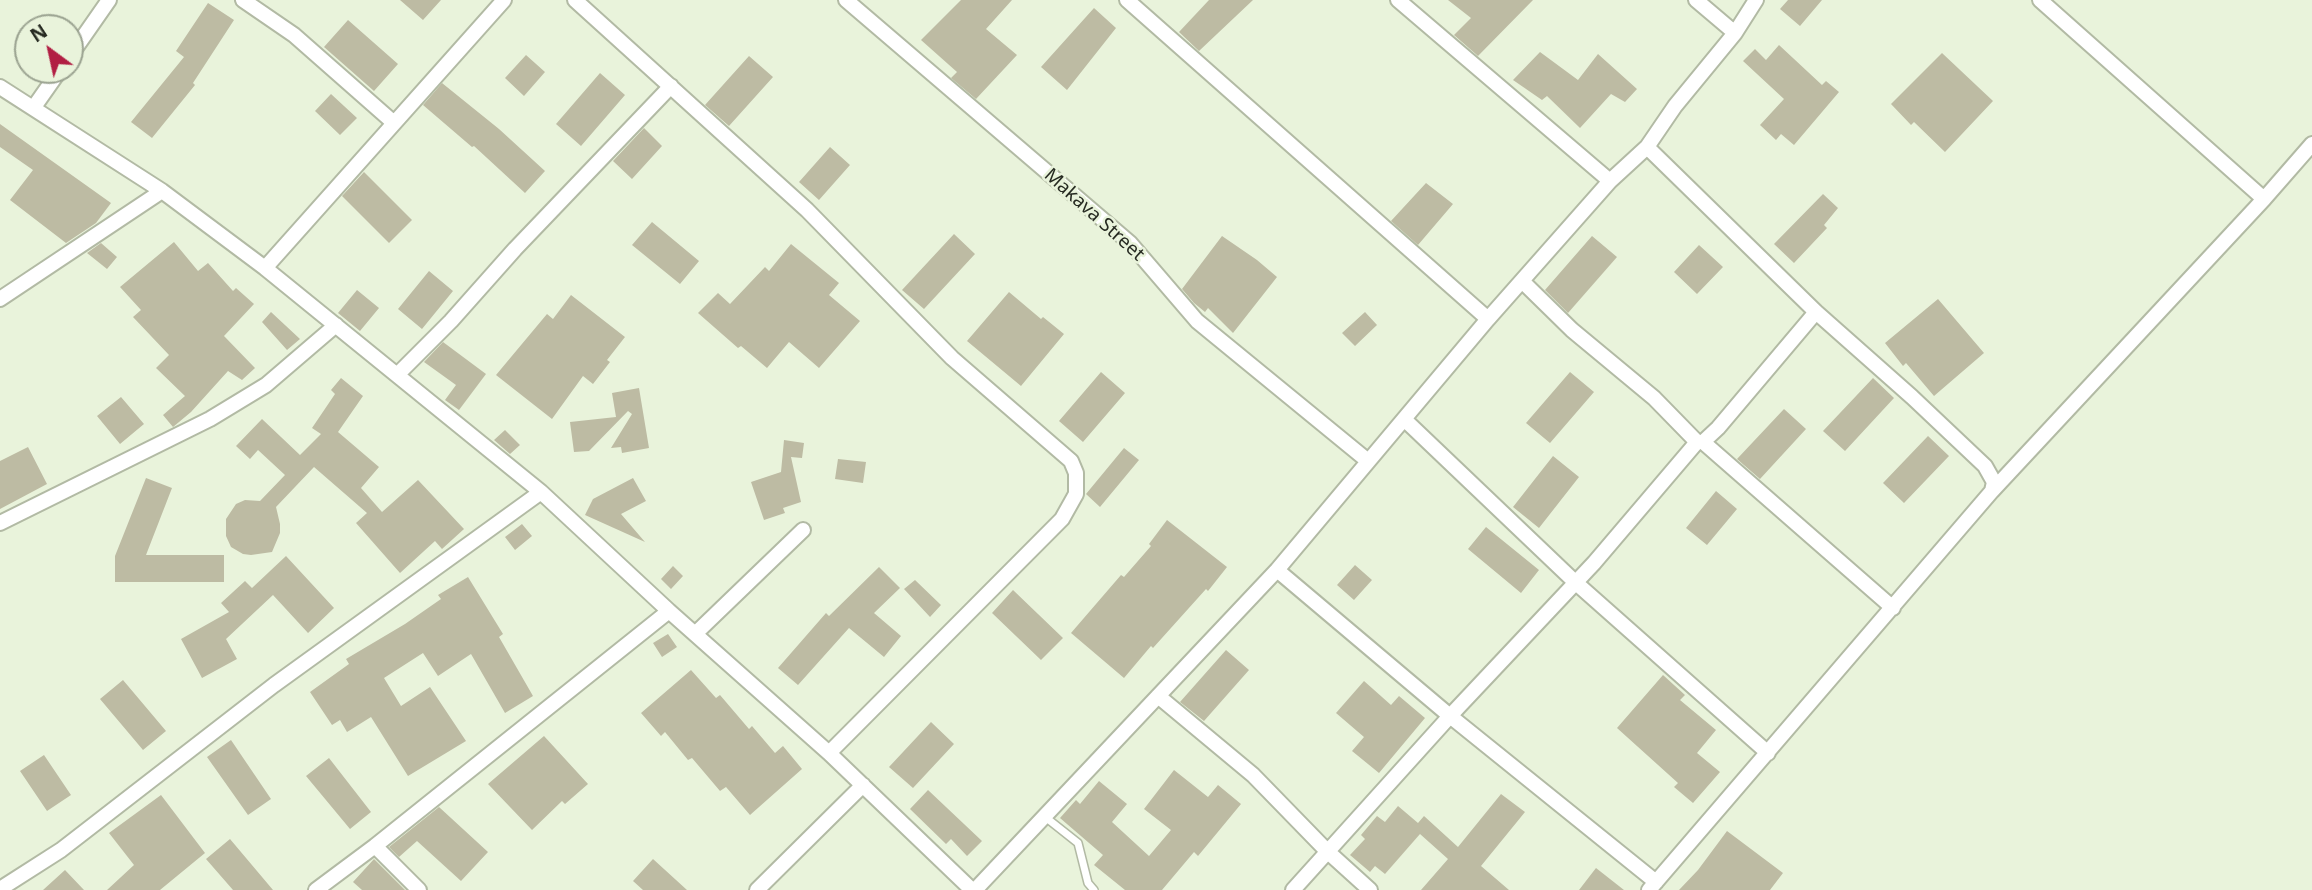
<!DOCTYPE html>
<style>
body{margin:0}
#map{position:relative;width:2312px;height:890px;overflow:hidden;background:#e9f3db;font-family:"Noto Sans",sans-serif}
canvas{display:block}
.north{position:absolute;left:14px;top:14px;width:70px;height:70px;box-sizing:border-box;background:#e9f3db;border:2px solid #9ba391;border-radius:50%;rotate:327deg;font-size:19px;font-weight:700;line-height:28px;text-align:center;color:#272b22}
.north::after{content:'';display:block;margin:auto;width:24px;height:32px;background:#b11e43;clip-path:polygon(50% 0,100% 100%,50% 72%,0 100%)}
</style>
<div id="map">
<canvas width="2312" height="890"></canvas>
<div class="north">N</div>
</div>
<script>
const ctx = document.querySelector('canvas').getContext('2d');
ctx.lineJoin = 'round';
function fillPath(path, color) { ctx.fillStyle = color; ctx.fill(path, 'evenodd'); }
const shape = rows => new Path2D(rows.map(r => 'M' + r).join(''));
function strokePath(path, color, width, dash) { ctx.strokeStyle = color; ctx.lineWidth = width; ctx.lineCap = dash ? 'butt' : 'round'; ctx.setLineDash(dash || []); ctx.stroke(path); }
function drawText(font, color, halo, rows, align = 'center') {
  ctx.font = font + ' "Noto Sans",sans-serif'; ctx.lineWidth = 5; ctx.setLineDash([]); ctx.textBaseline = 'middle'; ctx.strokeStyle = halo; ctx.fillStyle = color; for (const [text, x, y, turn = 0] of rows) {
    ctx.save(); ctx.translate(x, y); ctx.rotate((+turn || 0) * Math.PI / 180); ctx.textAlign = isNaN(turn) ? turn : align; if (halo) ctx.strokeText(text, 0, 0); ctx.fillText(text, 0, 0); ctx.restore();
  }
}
fillPath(shape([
 [400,0,441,0,423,20],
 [961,0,1012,0,986,29,1017,55,976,99,951,78,957,72,921,40],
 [1209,0,1253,0,1199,51,1179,32],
 [1448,0,1533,0,1478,56,1454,35,1471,18],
 [1788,0,1822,0,1800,26,1780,9],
 [208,3,234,20,193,83,195,85,152,138,131,122,184,57,176,51],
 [1094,8,1116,28,1067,90,1041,67],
 [348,20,398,64,374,91,324,47],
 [1779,45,1822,85,1826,81,1839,92,1794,145,1781,134,1776,140,1760,125,1784,99,1743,61,1755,49,1766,60],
 [1540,52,1578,80,1598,54,1637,89,1625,102,1611,94,1580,128,1547,96,1542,100,1513,80],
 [1942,53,1993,101,1945,152,1914,122,1911,125,1891,104],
 [526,55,545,72,524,96,505,78],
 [749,56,773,77,729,126,705,105],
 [600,73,625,95,581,146,556,124],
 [442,83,499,129,545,171,525,193,474,146,472,147,423,105],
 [331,94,357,118,340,135,315,111],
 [0,124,111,203,96,223,66,243,10,200,33,170,0,147],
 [644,128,662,146,632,179,613,161],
 [830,147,850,165,819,200,799,182],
 [364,172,412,220,389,243,342,196],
 [1426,183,1453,204,1418,245,1391,221],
 [1823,194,1838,208,1824,225,1827,228,1794,263,1774,244],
 [652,222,699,261,680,284,632,245],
 [954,234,975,254,924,309,902,290],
 [1222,236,1257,260,1277,277,1233,333,1208,308,1205,312,1194,303,1182,289],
 [1592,236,1617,257,1568,313,1545,290],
 [174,242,198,271,208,263,233,291,236,288,254,304,224,336,255,368,242,380,228,371,191,412,173,427,163,415,185,396,156,368,169,355,133,317,141,310,120,287],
 [101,243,117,257,107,269,87,253],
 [791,244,839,283,829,295,860,321,819,368,789,342,767,368,741,346,738,348,698,313,718,293,730,304,765,267,769,271],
 [1699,245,1723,267,1697,294,1674,272],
 [429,271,453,291,422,329,398,309],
 [357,290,379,308,360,331,338,313],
 [1009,292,1041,319,1043,317,1064,334,1021,386,967,341],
 [571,295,625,337,607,360,610,362,593,384,583,376,552,419,496,375,547,314,553,319],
 [1938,299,1984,353,1934,396,1906,363,1903,366,1885,343],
 [271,312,300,339,287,350,262,322],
 [1365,312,1377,325,1355,346,1342,333],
 [443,342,486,374,459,410,445,400,456,385,424,362],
 [1101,372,1125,393,1083,442,1059,421],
 [1570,372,1594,392,1550,443,1526,423],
 [341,378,363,396,338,432,379,467,361,488,382,512,418,480,464,529,442,549,435,541,400,573,356,523,367,513,314,467,276,507,280,524,280,533,272,552,251,555,243,554,231,547,226,536,226,519,236,504,245,500,260,501,285,475,258,450,250,459,236,446,262,419,300,455,321,434,312,428,335,394,331,390],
 [1873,378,1894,398,1845,451,1823,431],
 [639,388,649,448,622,453,621,447,611,448,632,414,628,411,589,451,574,452,570,422,616,417,612,393],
 [121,397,144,424,120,444,97,416],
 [1784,409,1806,429,1760,479,1737,459],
 [505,430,520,445,510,454,494,440],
 [1928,436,1949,456,1904,503,1883,483],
 [784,440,804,443,802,458,791,457,801,502,783,508,785,513,764,520,751,482,781,472],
 [28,447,47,484,0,509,0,461],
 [1124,448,1139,460,1100,507,1086,494],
 [1553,456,1579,477,1539,528,1513,507],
 [838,459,866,462,863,483,835,479],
 [146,478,172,488,146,555,224,555,224,582,115,582,115,556],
 [633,478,646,501,621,514,645,542,585,515,593,499],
 [1716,491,1737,509,1707,545,1686,528],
 [1167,520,1227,567,1208,591,1206,589,1153,648,1151,646,1124,678,1071,633,1121,575,1124,577,1151,546,1149,544],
 [522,524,532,536,515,550,505,537],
 [1486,527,1539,570,1521,593,1468,549],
 [286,556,334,608,308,633,273,595,226,639,237,659,202,678,181,639,229,612,221,603,245,581,252,588],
 [1355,565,1372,580,1354,600,1337,585],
 [673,566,683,576,671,589,661,579],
 [879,567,900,588,874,613,901,636,884,657,849,628,798,685,778,668,826,613,829,616],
 [468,577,503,634,499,637,533,696,505,713,471,654,438,676,423,653,384,678,401,706,430,687,466,741,408,776,371,717,347,732,340,720,332,725,310,692,349,664,346,659,405,624,441,599,438,595],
 [915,580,941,605,930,617,904,589],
 [1013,590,1063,638,1041,660,992,613],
 [668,634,677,647,662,657,653,643],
 [1226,650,1249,670,1204,721,1180,702],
 [691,670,716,698,720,695,749,729,752,726,775,753,783,746,802,769,750,815,726,787,720,791,692,758,688,760,665,732,661,736,641,713],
 [1663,675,1685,695,1680,700,1716,730,1697,753,1720,772,1693,803,1674,787,1678,783,1617,728],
 [123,680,166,731,143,750,100,699],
 [1364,681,1391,705,1399,696,1425,718,1379,773,1352,751,1364,737,1336,713],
 [931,722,954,744,913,788,889,767],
 [544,736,588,784,565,804,562,801,532,830,488,784],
 [231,740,271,799,248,815,207,757],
 [44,755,71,795,47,811,20,771],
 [329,758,371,812,350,829,306,776],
 [1174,770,1208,797,1218,785,1241,804,1198,856,1194,852,1162,890,1125,890,1094,865,1103,855,1060,818,1076,800,1080,804,1099,781,1127,804,1112,822,1149,856,1171,830,1144,809],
 [928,790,982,841,967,856,951,839,946,844,910,809],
 [1501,794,1525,812,1481,866,1509,890,1421,890,1448,859,1420,834,1385,874,1375,866,1370,872,1350,855,1365,839,1361,835,1377,816,1385,822,1398,806,1418,823,1424,816,1458,847],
 [161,795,205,853,160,890,107,890,134,865,109,833],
 [439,807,488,852,461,881,417,841,399,857,389,847],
 [1727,831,1783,873,1770,890,1679,890,1698,870],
 [230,839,273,890,233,890,206,859],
 [374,859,405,890,362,890,353,882],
 [653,859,687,890,643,890,633,881],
 [1596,868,1624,890,1579,890],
 [65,870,84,890,43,890]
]), '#bdbba3');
const lane = shape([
 [1044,816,1078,843,1088,883,1094,890]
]);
const street = shape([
 [243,0,294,35,394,123],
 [575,0,807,210,952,358,1071,461,1076,473,1076,494,1062,519,829,753],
 [846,0,1130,243,1197,321,1368,461],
 [1127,0,1488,319],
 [1398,0,1610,181],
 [1696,0,1735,33],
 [2040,0,2264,199],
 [70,56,109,0],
 [0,87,162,191,265,268,541,492,669,611,829,753,972,890],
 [34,107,60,70],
 [1647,147,1816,312,1912,397,1985,466,1994,482,1992,491,1649,890],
 [265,268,504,0],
 [1522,281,1572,330,1654,398,1697,442,1703,442,1718,428,1816,312],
 [0,299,162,191],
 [397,375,451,321,515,249,671,86],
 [1404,419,1575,582,1768,753],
 [1703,442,1893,608],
 [1992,491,2264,199,2312,144],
 [0,523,210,419,266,385,336,325],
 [1277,570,1450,716,1293,890],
 [696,633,803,530],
 [1158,696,1253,775,1327,851,1370,890],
 [375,846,419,890],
 [1656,882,1450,716,1594,563,1697,442],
 [0,889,61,850,274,685,541,492],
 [316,890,375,846,669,611],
 [757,890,863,785],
 [975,890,1277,570,1488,319,1610,181,1647,147,1675,106,1735,33,1756,0]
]);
strokePath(lane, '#b2baa4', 10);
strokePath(street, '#b2baa4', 18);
strokePath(lane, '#fff', 7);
strokePath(street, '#fff', 14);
drawText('19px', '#272b22', '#e9f3db', [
 ["Makava Street",1094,215,42]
]);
</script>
